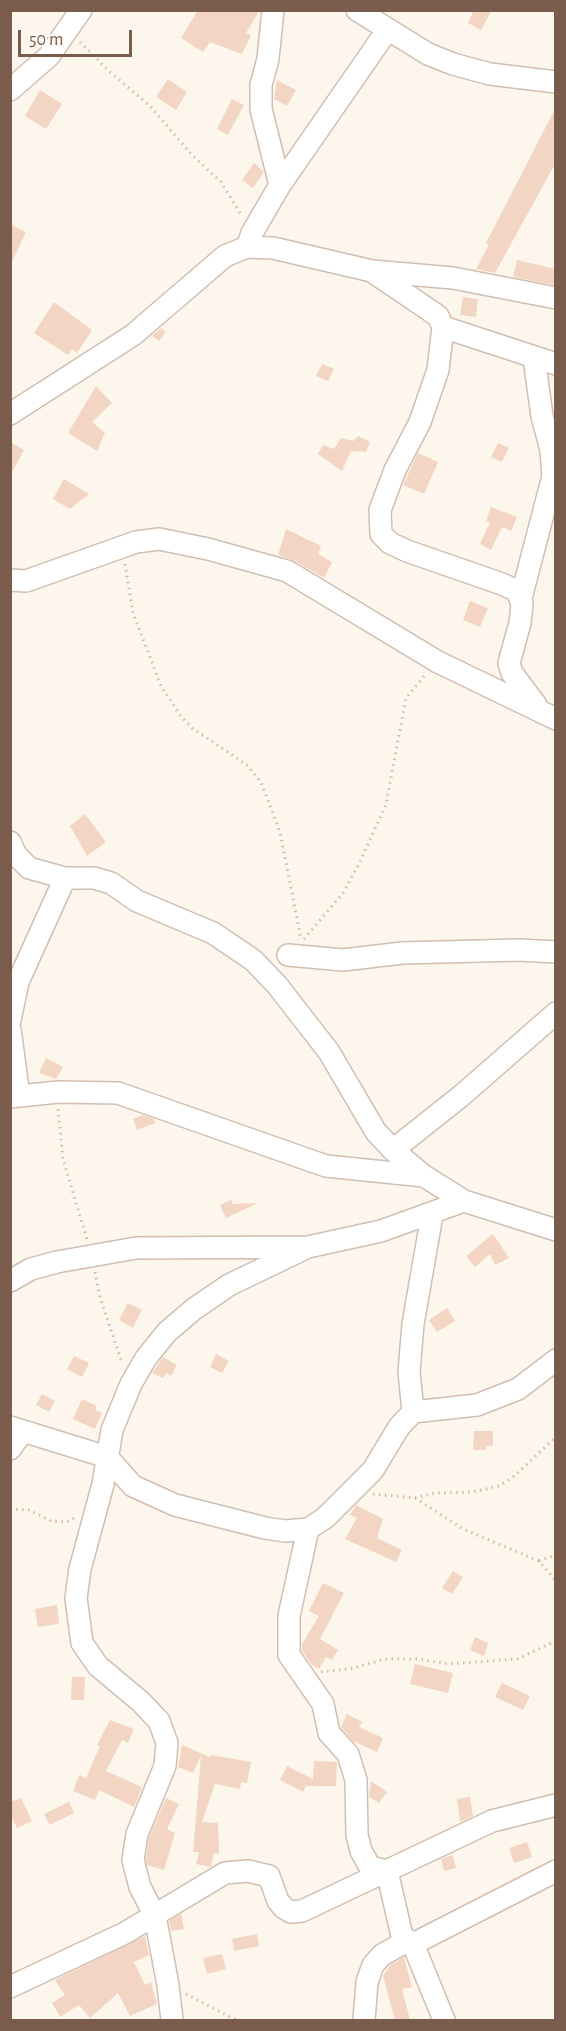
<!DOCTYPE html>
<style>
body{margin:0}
#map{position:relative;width:566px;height:2031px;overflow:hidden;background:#fdf6ec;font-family:"Alegreya Sans",sans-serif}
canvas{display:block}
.frame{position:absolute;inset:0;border:12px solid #7a5c4d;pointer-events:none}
.scale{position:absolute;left:18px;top:30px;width:114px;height:27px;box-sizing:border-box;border:3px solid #7a5c4d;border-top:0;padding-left:8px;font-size:18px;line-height:21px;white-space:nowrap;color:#7a5c4d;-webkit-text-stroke:4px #fffaf3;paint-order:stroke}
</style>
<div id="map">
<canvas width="566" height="2031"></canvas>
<div class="frame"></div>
<div class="scale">50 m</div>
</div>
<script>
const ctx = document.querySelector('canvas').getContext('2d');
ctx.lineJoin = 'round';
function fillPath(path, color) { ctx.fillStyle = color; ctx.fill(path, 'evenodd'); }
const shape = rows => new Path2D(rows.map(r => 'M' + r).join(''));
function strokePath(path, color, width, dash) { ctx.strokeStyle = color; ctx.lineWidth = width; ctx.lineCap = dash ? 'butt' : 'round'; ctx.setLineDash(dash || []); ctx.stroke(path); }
fillPath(shape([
 [198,10,260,10,246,33,251,35,242,54,210,42,203,52,181,38],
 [474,10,492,10,481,30,468,23],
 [168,79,187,92,176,110,156,97],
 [277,80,296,90,287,106,274,99],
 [40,90,62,104,46,129,25,116],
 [232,99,244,105,228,135,217,129],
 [555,109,555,164,495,273,476,269,489,245,486,243],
 [254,163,264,172,253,188,242,180],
 [10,224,26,232,10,266],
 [517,260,555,269,555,285,513,277],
 [463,297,478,299,476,317,460,315],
 [54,302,92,330,77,353,72,349,68,355,34,333],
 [161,328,166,332,159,341,152,336],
 [322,364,334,369,328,381,316,376],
 [96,386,112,403,92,422,105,433,97,451,68,433],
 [358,436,370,442,366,452,351,451,342,471,318,454,323,445,334,449,341,438,353,441],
 [10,442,24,450,10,476],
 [498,443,509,448,502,462,491,457],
 [418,453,438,462,424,494,403,485],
 [64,479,89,494,70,509,53,499],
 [491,507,517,517,511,531,502,527,491,550,480,544,490,522,486,521],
 [286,529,321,546,318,554,332,562,324,578,293,560,278,555],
 [470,601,488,608,480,627,463,620],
 [85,814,106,842,87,856,70,826],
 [46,1058,63,1067,56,1079,39,1073],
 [143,1115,154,1119,155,1123,137,1130,133,1119],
 [231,1200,233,1204,258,1203,226,1218,220,1205],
 [493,1234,509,1258,495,1265,490,1254,475,1267,466,1256],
 [128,1303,142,1310,133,1328,119,1320],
 [447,1308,455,1321,437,1332,429,1320],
 [216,1354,229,1361,222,1373,210,1367],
 [74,1356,89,1363,82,1377,67,1369],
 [163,1357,177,1365,171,1376,166,1373,163,1378,152,1373],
 [42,1394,55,1401,49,1412,36,1405],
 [82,1399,97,1406,95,1410,102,1413,95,1429,73,1419],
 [474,1431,493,1431,493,1446,486,1446,486,1450,473,1450],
 [356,1505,383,1519,377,1538,402,1550,396,1562,345,1539,357,1518,350,1515],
 [453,1571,463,1577,452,1594,442,1588],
 [323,1583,344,1593,320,1639,338,1650,332,1660,326,1657,319,1669,312,1665,302,1651,302,1644,319,1616,309,1611],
 [57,1605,59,1624,38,1627,35,1609],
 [475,1637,488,1643,484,1656,470,1650],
 [415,1664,453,1673,448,1693,410,1684],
 [72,1677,85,1677,84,1700,71,1700],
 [502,1683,530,1696,523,1710,495,1697],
 [347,1714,362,1722,359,1727,383,1738,377,1752,353,1741,341,1727],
 [110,1720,134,1729,128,1743,122,1740,106,1771,142,1787,134,1807,99,1790,95,1800,73,1791,79,1775,86,1778,100,1746,97,1745],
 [182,1745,210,1757,211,1755,251,1762,247,1783,241,1782,240,1789,215,1784,202,1822,218,1823,219,1854,214,1853,211,1867,196,1864,199,1852,193,1852,201,1755,193,1773,178,1767],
 [314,1761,337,1762,336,1786,306,1786,303,1792,280,1780,287,1766,313,1779],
 [371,1781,387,1792,379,1803,369,1797],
 [470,1797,473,1816,460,1822,457,1799],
 [21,1798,32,1821,17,1828,10,1813,10,1802],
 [166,1798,179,1804,167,1829,175,1833,164,1870,147,1865,146,1859,149,1837],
 [69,1802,74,1813,50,1825,44,1814],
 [527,1842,532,1857,514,1863,509,1848],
 [453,1855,456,1868,444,1871,441,1859],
 [181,1914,184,1929,171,1931,169,1921],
 [257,1934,259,1946,234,1951,232,1939],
 [145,1936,149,1955,134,1962,145,1985,151,1982,157,2004,130,2016,118,1993,90,2018,79,2005,60,2017,52,2003,65,1995,55,1980],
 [222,1954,226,1969,207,1974,203,1958],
 [404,1957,412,1987,402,1989,410,2020,395,2020,383,1976,390,1965]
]), '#f3d5c3');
const minor = shape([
 [273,10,268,59,261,85,261,109,280,185],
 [357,10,428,54,453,64,490,74,556,82],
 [10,90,49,56,81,10],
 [247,247,252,233,280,185,388,29],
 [373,272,438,316,443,327,438,370,420,422,395,470,380,510,381,534,390,543,407,551,502,584,517,591,522,604,520,623,509,663,512,673,536,705],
 [443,327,556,364],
 [10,414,133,335,225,256,247,247,273,248,372,271,453,278,556,298],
 [10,580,26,581,136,542,159,539,208,549,287,571,438,662,556,719],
 [521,598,553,476,551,450,542,416,534,358],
 [10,842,16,855,29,868,65,878,94,878,111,883,137,901,213,933,253,960,277,985,329,1052,376,1132,393,1150,424,1176,464,1201,556,1230],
 [288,955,343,960,402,953,519,950,556,952],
 [10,1020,18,982,65,878],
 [10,1029,19,1096],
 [10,1097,58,1092,118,1093,326,1166,424,1176],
 [393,1150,461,1096,556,1013],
 [10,1281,31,1269,57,1262,136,1248,308,1247,381,1231,464,1201],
 [413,1412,409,1372,413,1324,432,1215],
 [10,1427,107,1457,133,1486,175,1505,265,1528,285,1531,308,1529,325,1518,373,1470,399,1427,413,1412,477,1405,518,1389,556,1360],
 [10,1449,23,1431],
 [308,1529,289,1616,289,1655,323,1704,329,1733,348,1754,356,1780,357,1835,361,1851,370,1867,387,1871],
 [387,1871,402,1936,413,1944,556,1871],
 [413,1944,444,2020],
 [10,1987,125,1933,225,1873,248,1871,269,1876,278,1901,284,1908,291,1912,302,1911,492,1821,556,1805],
 [172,2020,168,1985,155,1916,140,1887,133,1860,137,1834,165,1766,167,1743,159,1721,141,1702,98,1666,82,1643,76,1598,80,1569,103,1484,112,1430,131,1384,146,1358,167,1332,194,1309,229,1285,308,1247],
 [364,2020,367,1982,373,1965,382,1955,407,1941]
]);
strokePath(minor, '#d1beb0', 24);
strokePath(shape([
 [80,42,110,72,150,106,192,155,221,182,242,216],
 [125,564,133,613,161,686,180,715,192,728,247,765,261,782,280,832,301,939],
 [304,939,343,893,360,862,386,804,406,698,426,674],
 [58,1109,63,1159,87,1239],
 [95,1272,100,1297,122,1363],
 [373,1494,415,1498,434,1493,472,1492,499,1486,512,1478,556,1437],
 [415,1498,463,1529,539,1561,556,1581],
 [10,1509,29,1510,51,1521,67,1522,74,1518],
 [539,1561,556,1555],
 [321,1672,354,1668,385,1659,419,1659,449,1664,517,1659,556,1641],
 [186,1994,236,2020]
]), '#d9b8a5', 3, [1.5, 4.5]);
strokePath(minor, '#fff', 21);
</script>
